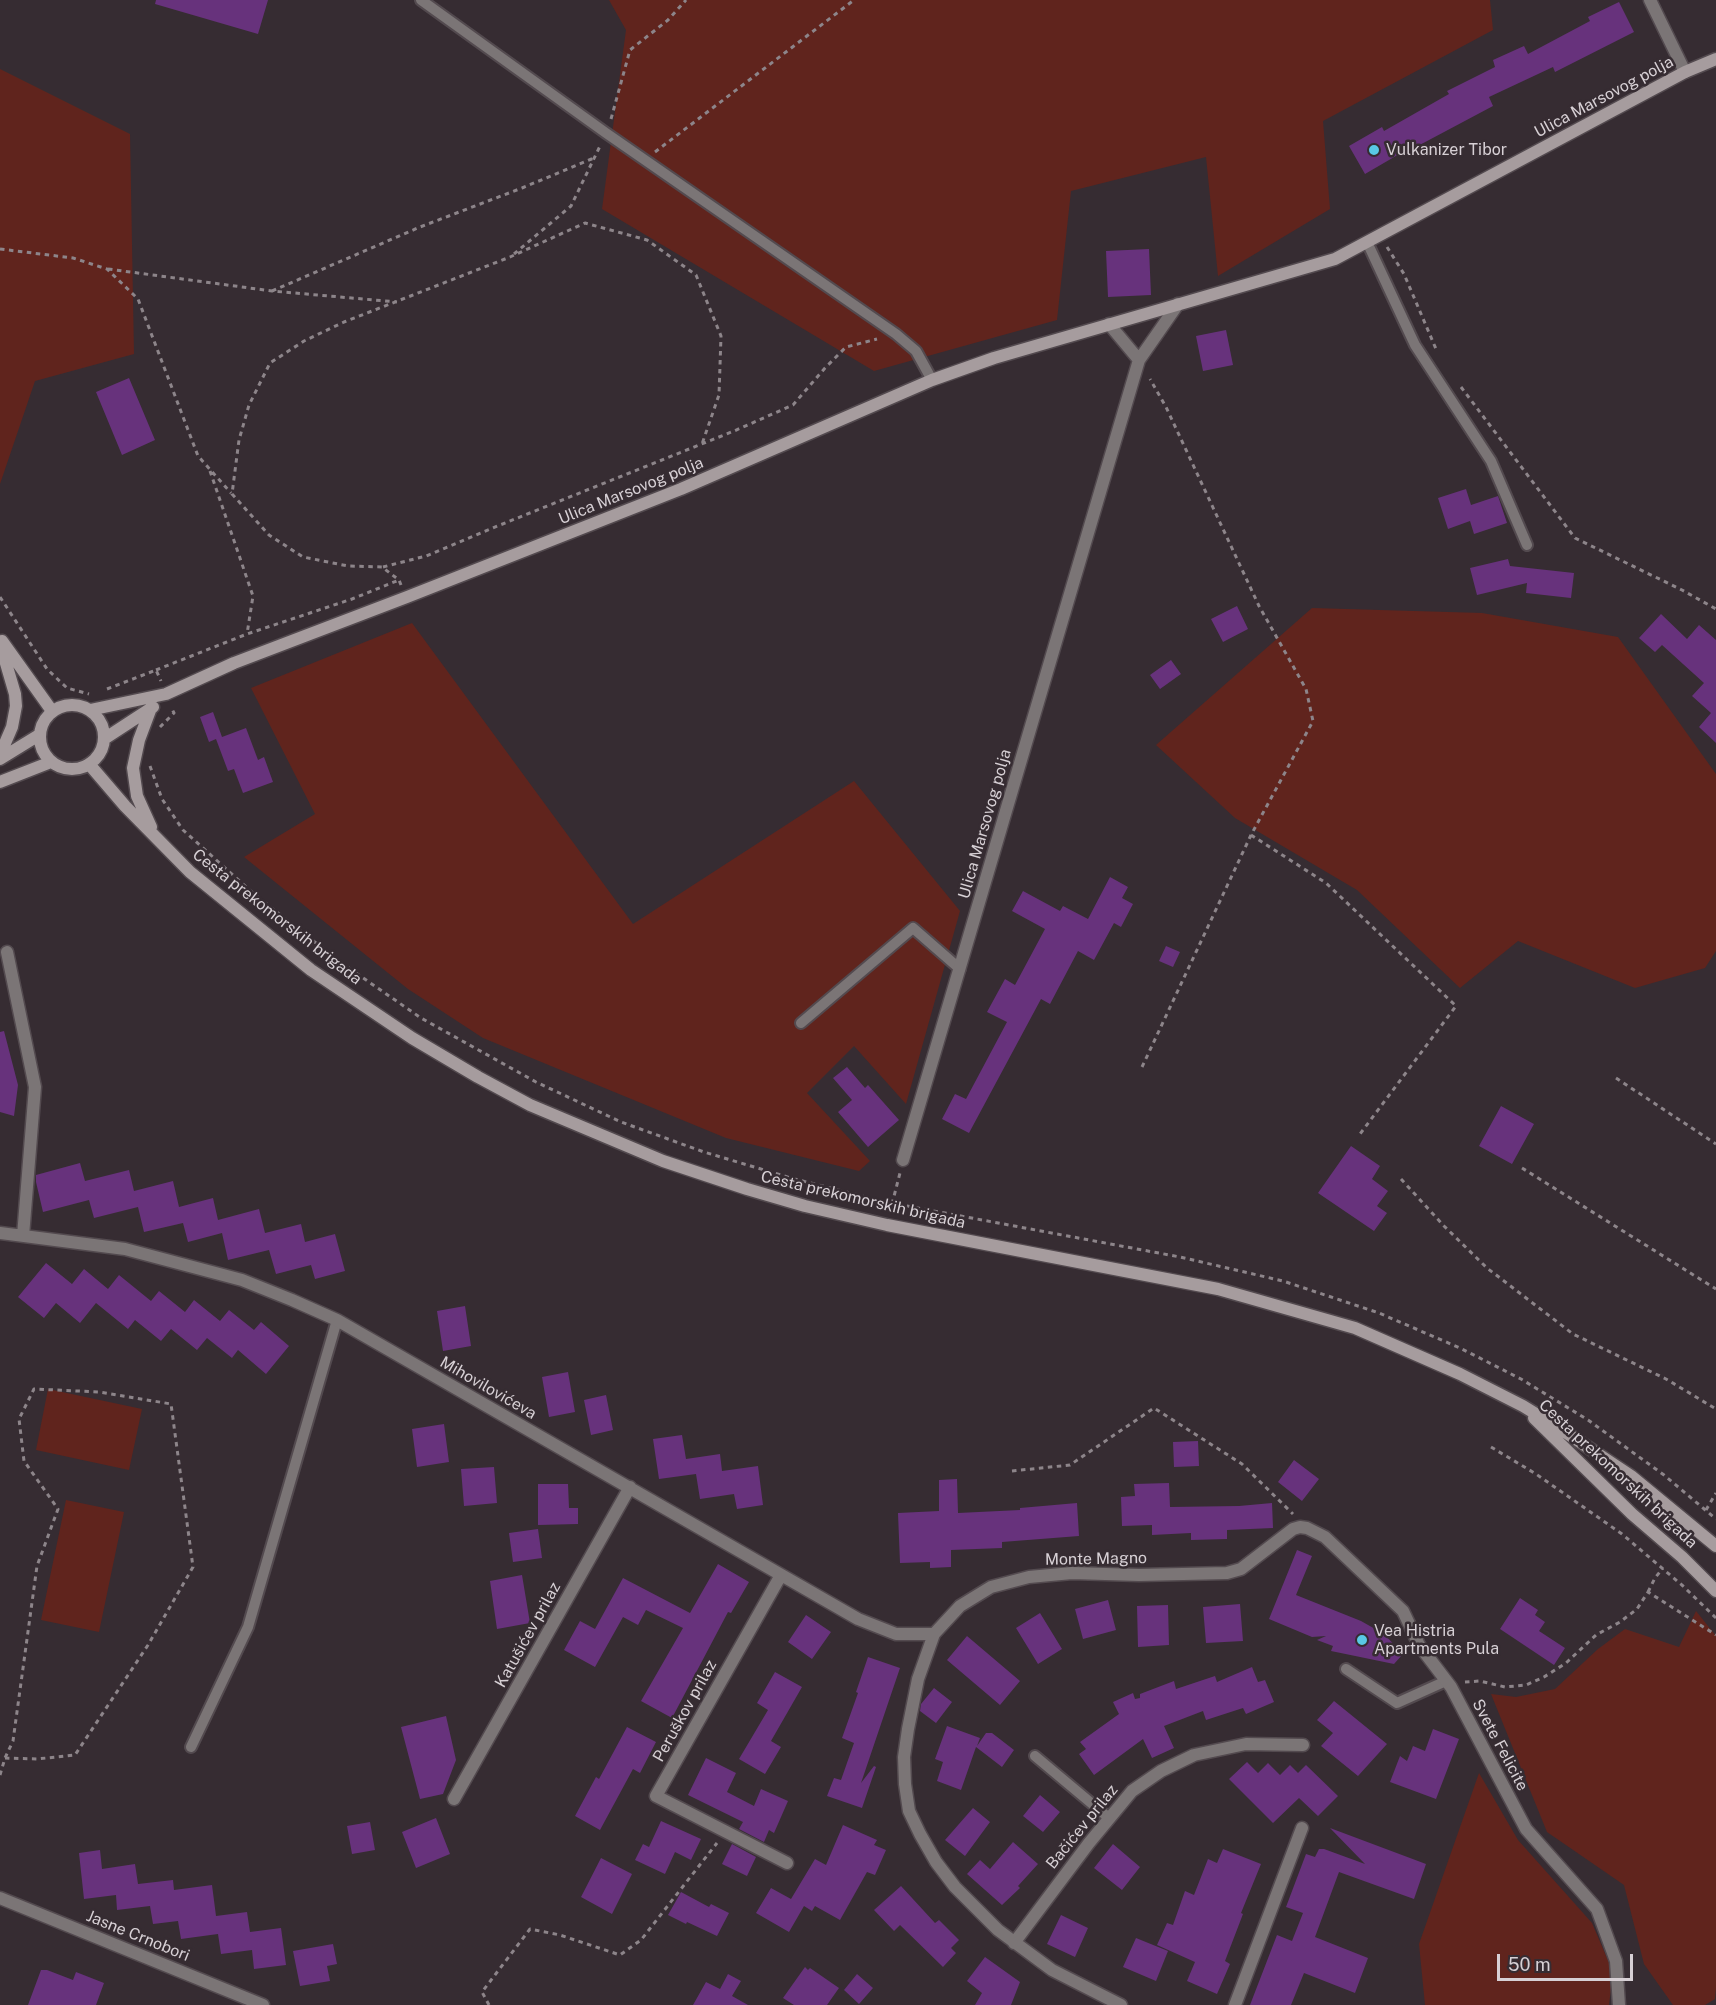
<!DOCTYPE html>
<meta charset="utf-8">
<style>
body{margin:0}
#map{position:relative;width:1716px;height:2005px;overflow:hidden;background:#362c32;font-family:"Public Sans",sans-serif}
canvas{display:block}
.scale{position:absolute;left:1497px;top:1954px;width:136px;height:27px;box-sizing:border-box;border:3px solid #d7d0d5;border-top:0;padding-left:8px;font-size:18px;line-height:21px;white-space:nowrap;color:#d7d0d5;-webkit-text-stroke:4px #362c32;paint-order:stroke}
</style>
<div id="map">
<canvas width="1716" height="2005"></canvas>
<div class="scale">50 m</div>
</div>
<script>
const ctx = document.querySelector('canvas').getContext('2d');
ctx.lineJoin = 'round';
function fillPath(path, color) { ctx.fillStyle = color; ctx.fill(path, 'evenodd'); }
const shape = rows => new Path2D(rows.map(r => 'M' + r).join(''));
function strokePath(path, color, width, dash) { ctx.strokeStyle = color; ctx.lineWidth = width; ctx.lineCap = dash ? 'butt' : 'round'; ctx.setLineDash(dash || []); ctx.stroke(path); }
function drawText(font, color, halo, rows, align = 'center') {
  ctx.font = font + ' "Public Sans",sans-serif'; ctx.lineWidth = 5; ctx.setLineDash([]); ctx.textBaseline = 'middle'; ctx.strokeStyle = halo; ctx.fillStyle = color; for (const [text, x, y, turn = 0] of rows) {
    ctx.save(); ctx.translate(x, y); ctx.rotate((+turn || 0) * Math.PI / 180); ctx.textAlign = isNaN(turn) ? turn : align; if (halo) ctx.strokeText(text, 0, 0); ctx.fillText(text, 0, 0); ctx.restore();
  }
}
fillPath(shape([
 [609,0,1490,0,1493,30,1323,121,1330,209,1218,276,1206,157,1071,191,1057,320,874,371,602,209,626,30],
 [0,69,130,134,134,354,35,381,0,484],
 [1312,608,1482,613,1618,637,1716,774,1716,951,1705,968,1635,988,1518,941,1460,988,1357,890,1235,818,1156,745],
 [412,623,633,924,854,781,960,911,906,1104,854,1046,807,1093,870,1161,859,1171,726,1138,483,1038,408,989,244,857,315,814,251,688],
 [48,1389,142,1409,129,1470,36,1450],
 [66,1500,124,1512,99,1632,41,1620],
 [1696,1611,1716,1636,1716,1988,1715,1999,1705,2005,1673,2005,1644,1964,1624,1885,1547,1832,1491,1694,1516,1697,1555,1689,1598,1649,1625,1629,1679,1647],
 [1479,1773,1518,1840,1592,1923,1613,1972,1609,2005,1425,2005,1419,1944]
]), '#60241d');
fillPath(shape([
 [156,0,268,0,258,34,155,4],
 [1619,2,1634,32,1555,72,1553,67,1489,97,1493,106,1414,148,1413,146,1365,174,1349,146,1382,127,1384,131,1449,94,1447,91,1495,67,1493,60,1524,46,1528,54,1590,21,1588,17],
 [1149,249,1151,295,1108,297,1106,251],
 [1226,330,1233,365,1203,371,1196,336],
 [129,378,155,440,122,455,96,392],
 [1466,489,1471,505,1498,496,1507,523,1474,534,1470,521,1448,529,1438,498],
 [1508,559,1510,566,1574,573,1571,598,1526,593,1527,583,1477,595,1470,568],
 [1237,606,1248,629,1223,642,1211,619],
 [1661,614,1687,639,1699,625,1716,640,1716,743,1699,727,1711,713,1692,696,1704,683,1662,645,1655,652,1639,638],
 [1171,660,1181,674,1160,689,1150,675],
 [213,712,222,737,246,728,258,760,264,757,273,782,243,793,234,769,228,771,216,739,209,742,200,717],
 [1110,877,1128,887,1122,898,1133,904,1121,927,1114,923,1094,960,1078,951,1050,1004,1041,999,969,1133,942,1119,955,1094,966,1099,1007,1022,987,1012,1005,979,1015,985,1045,929,1012,911,1023,891,1060,911,1063,906,1088,919],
 [1166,946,1180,952,1173,967,1159,961],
 [4,1031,18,1085,14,1116,0,1112,0,1032],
 [847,1067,865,1088,868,1085,899,1120,868,1147,838,1112,852,1100,833,1078],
 [1501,1106,1534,1124,1512,1164,1479,1146],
 [1351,1146,1380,1166,1372,1179,1388,1191,1377,1206,1387,1213,1374,1231,1318,1193],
 [80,1163,85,1181,129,1170,134,1191,173,1181,179,1207,213,1198,218,1220,259,1209,265,1233,301,1224,305,1242,335,1234,345,1271,315,1279,311,1265,276,1274,269,1250,228,1260,222,1233,188,1242,183,1223,144,1232,138,1207,94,1218,89,1200,43,1212,36,1182,36,1175],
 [46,1263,72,1284,84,1269,108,1289,119,1275,151,1301,159,1291,185,1312,194,1300,220,1321,229,1310,254,1330,261,1322,289,1346,266,1374,238,1350,232,1358,207,1338,197,1350,171,1329,161,1341,135,1320,128,1329,96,1303,80,1323,56,1303,44,1318,18,1297],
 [465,1306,471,1346,443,1351,437,1311],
 [568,1372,575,1412,549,1417,542,1377],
 [606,1395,613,1430,591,1435,584,1400],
 [444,1424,449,1462,417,1467,412,1429],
 [682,1435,686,1459,720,1454,722,1471,758,1466,763,1505,737,1509,734,1494,700,1499,696,1474,659,1479,653,1439],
 [1198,1441,1199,1466,1174,1467,1173,1442],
 [1294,1460,1319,1479,1302,1501,1278,1482],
 [494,1467,497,1503,464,1506,461,1469],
 [957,1479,958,1513,1020,1510,1020,1508,1077,1503,1079,1536,1002,1542,1002,1548,951,1550,951,1567,930,1568,930,1562,900,1563,898,1513,939,1511,939,1480],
 [1169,1483,1170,1507,1239,1506,1272,1503,1273,1528,1227,1530,1227,1539,1191,1540,1191,1533,1152,1535,1152,1525,1122,1526,1121,1497,1135,1496,1134,1484],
 [538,1484,568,1484,569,1508,578,1508,578,1524,538,1525],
 [538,1529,542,1558,513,1562,509,1533],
 [1297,1550,1312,1556,1296,1595,1361,1621,1384,1634,1403,1654,1394,1664,1331,1651,1333,1646,1317,1640,1326,1636,1312,1637,1269,1619],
 [718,1564,749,1582,731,1613,728,1612,672,1718,641,1701,683,1628,646,1610,638,1625,623,1617,595,1667,564,1650,580,1621,595,1629,623,1578,690,1613],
 [522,1575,530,1623,497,1629,490,1581],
 [1520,1598,1538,1610,1535,1615,1545,1622,1539,1631,1565,1648,1554,1665,1500,1629],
 [1108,1600,1116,1630,1083,1639,1075,1609],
 [1240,1604,1243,1641,1206,1643,1203,1607],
 [1168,1605,1169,1645,1138,1647,1137,1606],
 [1040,1613,1062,1649,1038,1664,1016,1628],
 [806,1615,831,1632,812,1659,788,1642],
 [967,1636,1020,1681,1000,1705,947,1660],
 [868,1657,900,1668,861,1783,874,1766,876,1767,862,1808,827,1796,834,1778,841,1780,854,1743,842,1738,858,1693,856,1692],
 [1252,1667,1258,1682,1265,1680,1274,1702,1246,1714,1243,1708,1206,1720,1203,1711,1164,1726,1174,1748,1152,1758,1143,1739,1094,1775,1079,1754,1086,1749,1080,1742,1119,1714,1113,1702,1133,1693,1135,1699,1140,1698,1140,1694,1174,1681,1176,1689,1215,1676,1217,1682],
 [775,1672,802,1687,771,1741,781,1747,765,1774,739,1759,768,1710,757,1703],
 [934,1688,952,1702,936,1723,920,1711,921,1704],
 [1334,1701,1387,1744,1358,1776,1321,1746,1333,1733,1317,1720],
 [446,1716,456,1760,443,1794,420,1799,401,1727],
 [947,1726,980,1738,977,1746,986,1733,992,1733,1014,1750,1002,1767,976,1747,961,1790,937,1781,943,1762,935,1759],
 [627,1727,656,1742,640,1773,633,1769,600,1830,575,1816,596,1777,599,1779],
 [1433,1729,1459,1739,1436,1799,1390,1782,1400,1756,1407,1761,1413,1746,1425,1751],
 [706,1758,736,1773,727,1792,754,1806,761,1789,788,1801,774,1833,769,1830,764,1842,739,1829,743,1822,688,1795],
 [1247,1762,1258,1773,1268,1763,1280,1775,1290,1765,1298,1773,1306,1765,1338,1796,1318,1816,1299,1798,1273,1823,1229,1779],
 [1040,1795,1060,1812,1043,1832,1023,1816],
 [973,1808,990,1822,965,1856,945,1840],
 [436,1818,450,1854,416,1868,402,1832],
 [661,1821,701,1839,691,1860,675,1852,665,1874,635,1860,643,1844,649,1847],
 [370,1822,375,1850,352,1854,347,1826],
 [843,1825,877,1840,874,1845,886,1850,875,1875,867,1872,840,1920,815,1906,812,1911,804,1906,789,1932,756,1913,771,1888,791,1899,815,1859,826,1865],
 [1330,1828,1426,1864,1414,1899,1339,1872,1315,1937,1368,1958,1355,1993,1304,1973,1291,2005,1250,2005,1277,1935,1292,1941,1303,1913,1286,1907,1306,1854,1315,1857,1319,1849,1324,1849,1365,1864],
 [1013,1842,1038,1864,1018,1886,1020,1888,1002,1905,967,1874,980,1860,990,1869],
 [732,1844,756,1857,747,1876,722,1864],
 [1113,1844,1140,1867,1122,1890,1094,1868],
 [1223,1849,1261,1864,1241,1913,1243,1914,1225,1961,1230,1964,1217,1994,1187,1981,1195,1962,1157,1945,1167,1923,1173,1925,1185,1891,1194,1895,1208,1859,1217,1863],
 [100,1850,102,1869,135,1864,138,1884,173,1880,174,1890,212,1885,216,1916,247,1912,250,1932,281,1928,286,1965,254,1969,252,1950,221,1954,218,1934,181,1939,178,1921,153,1924,150,1906,117,1910,116,1895,84,1899,79,1853],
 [601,1858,632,1874,612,1914,581,1897],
 [901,1886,935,1923,939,1920,959,1940,951,1948,956,1953,943,1967,900,1925,894,1931,874,1910],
 [681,1892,709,1907,711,1904,729,1913,717,1936,687,1922,686,1924,668,1915],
 [1061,1915,1088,1928,1075,1957,1047,1944],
 [1136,1938,1168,1951,1156,1981,1123,1967],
 [333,1944,337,1964,327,1966,330,1981,300,1986,293,1951],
 [985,1957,1020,1982,1011,2005,975,2005,982,1993,967,1981],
 [805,1967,808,1970,810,1968,839,1988,827,2005,794,2005,783,1998],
 [41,1970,47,1970,73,1980,76,1972,104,1983,96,2005,28,2005],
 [728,1974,741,1981,732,1996,748,2005,693,2005,706,1982,720,1989],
 [857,1974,873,1988,859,2004,844,1990]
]), '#67327c');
const service = shape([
 [421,0,606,133,896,334,916,351,932,380],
 [1367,242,1415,345,1491,461,1527,545],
 [801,1023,913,928,960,969],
 [1346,1669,1397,1703,1446,1681],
 [191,1747,248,1627,337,1320],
 [1035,1756,1109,1818]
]);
const minor = shape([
 [1650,0,1685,72],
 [1139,360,1178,304],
 [7,952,35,1087,23,1236],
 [903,1160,1139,360,1109,324],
 [0,1233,125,1249,242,1280,292,1300,337,1320,858,1619,896,1634,934,1634],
 [781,1575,656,1796,787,1863],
 [454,1799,630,1487],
 [0,1898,263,2005],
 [1014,1943,1089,1843,1132,1791,1161,1771,1194,1755,1246,1744,1303,1745],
 [1121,2005,1052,1970,998,1930,955,1887,936,1862,920,1834,909,1811,905,1784,904,1757,908,1729,918,1679,934,1634,960,1606,991,1587,1029,1577,1072,1573,1139,1575,1227,1573,1241,1569,1293,1529,1300,1527,1307,1528,1325,1537,1403,1611,1419,1645,1451,1687,1526,1829,1597,1909,1616,1961,1619,2005],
 [1235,2005,1302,1828]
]);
const secondary = shape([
 [2,641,52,711],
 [0,643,15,694,16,706,12,727,0,755],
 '40 737a32 32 0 1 1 64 0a32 32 0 1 1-64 0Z',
 [90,710,166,694,234,663,407,597,681,489,932,380,994,358,1335,259,1685,72,1716,59],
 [104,739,153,707],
 [0,759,39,735],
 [89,764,125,806,190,872,311,970,412,1038,478,1077,530,1105,663,1161,747,1189,805,1206,887,1225,1218,1289,1355,1328,1460,1374,1523,1406,1562,1430,1631,1476,1716,1546],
 [0,782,51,762],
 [151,827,137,796,133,768,139,740,151,708],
 [1534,1418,1632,1514,1682,1557,1716,1591]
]);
strokePath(service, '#534a4f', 14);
strokePath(minor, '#534a4f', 15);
strokePath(secondary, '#534a4f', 15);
strokePath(shape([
 [611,119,630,50,668,20,686,0],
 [655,152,854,0],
 [1387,247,1404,274,1436,349],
 [0,249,73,258,107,269,138,299,198,456,231,493],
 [514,254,571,206,601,144],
 [108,269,272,291,397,302],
 [272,291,420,227,522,188,594,158],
 [1461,387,1575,538,1682,590,1716,609],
 [210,471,253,596,247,634],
 [383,567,426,556,500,525,734,431,793,405,825,368,846,347,877,339],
 [401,585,399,580,382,567,348,566,303,557,269,535,232,494,239,440,249,405,270,363,304,341,344,322,510,257,585,223,647,240,696,275,721,336,719,395,702,444],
 [0,597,47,669,67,688,89,694],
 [156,670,247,634,352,599,399,580],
 [107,689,156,670,161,681],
 [160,727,174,713,171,707],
 [150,766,162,799,183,830,254,894,340,962,421,1018,536,1082,621,1122,704,1152,791,1178,886,1202,1180,1257,1283,1281,1379,1313,1460,1348,1521,1379,1588,1420,1664,1475,1716,1519],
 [1251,835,1326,883,1456,1006,1360,1134],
 [1142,1067,1251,835,1313,721,1306,689,1259,606,1166,407,1150,379],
 [1616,1078,1716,1144],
 [1522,1168,1716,1289],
 [1401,1179,1444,1226,1487,1268,1573,1334,1666,1379,1716,1409],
 [892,1204,900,1173],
 [1491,1447,1536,1474,1622,1534,1683,1586,1716,1618],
 [1012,1471,1070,1465,1154,1408,1242,1464,1293,1514],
 [1706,1510,1716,1493],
 [1648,1592,1655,1578,1663,1568],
 [1465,1682,1480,1681,1505,1687,1526,1685,1544,1677,1566,1663,1596,1635,1620,1622,1637,1609,1648,1592,1716,1635],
 [0,1775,5,1758,13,1741,37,1566,58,1509,24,1461,19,1419,34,1389,100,1392,171,1404,193,1567,148,1645,75,1755,37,1759,5,1758],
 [489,2005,482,1992,530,1929,560,1935,620,1955,641,1940,717,1843]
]), '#8d858a', 3, [4.5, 4.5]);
strokePath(service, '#7b7576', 10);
strokePath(minor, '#7b7576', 12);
strokePath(secondary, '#a69c9e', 12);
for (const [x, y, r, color] of [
 [1374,150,6,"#59c8e5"],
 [1362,1640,6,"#59c8e5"]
]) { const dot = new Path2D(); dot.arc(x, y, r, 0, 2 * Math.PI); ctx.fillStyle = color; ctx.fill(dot); strokePath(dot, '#362c32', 2); }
drawText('16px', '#d7d0d5', '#362c32', [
 ["Ulica Marsovog polja",1604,97,-28],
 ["Ulica Marsovog polja",631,491,-22],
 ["Ulica Marsovog polja",985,824,-74],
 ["Cesta prekomorskih brigada",277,917,38],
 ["Cesta prekomorskih brigada",863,1200,13],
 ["Mihovilovićeva",488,1388,30],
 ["Cesta prekomorskih brigada",1618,1474,43],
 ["Monte Magno",1096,1559,-1],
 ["Katušićev prilaz",528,1635,-61],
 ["Peruškov prilaz",685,1711,-61],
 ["Svete Felicite",1500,1745,62],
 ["Bačićev prilaz",1082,1827,-51],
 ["Jasne Crnobori",138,1936,22]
]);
drawText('16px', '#d7d0d5', '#362c32', [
 ["Vulkanizer Tibor",1386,150],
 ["Vea Histria",1374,1631],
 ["Apartments Pula",1374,1649]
], 'left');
</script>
